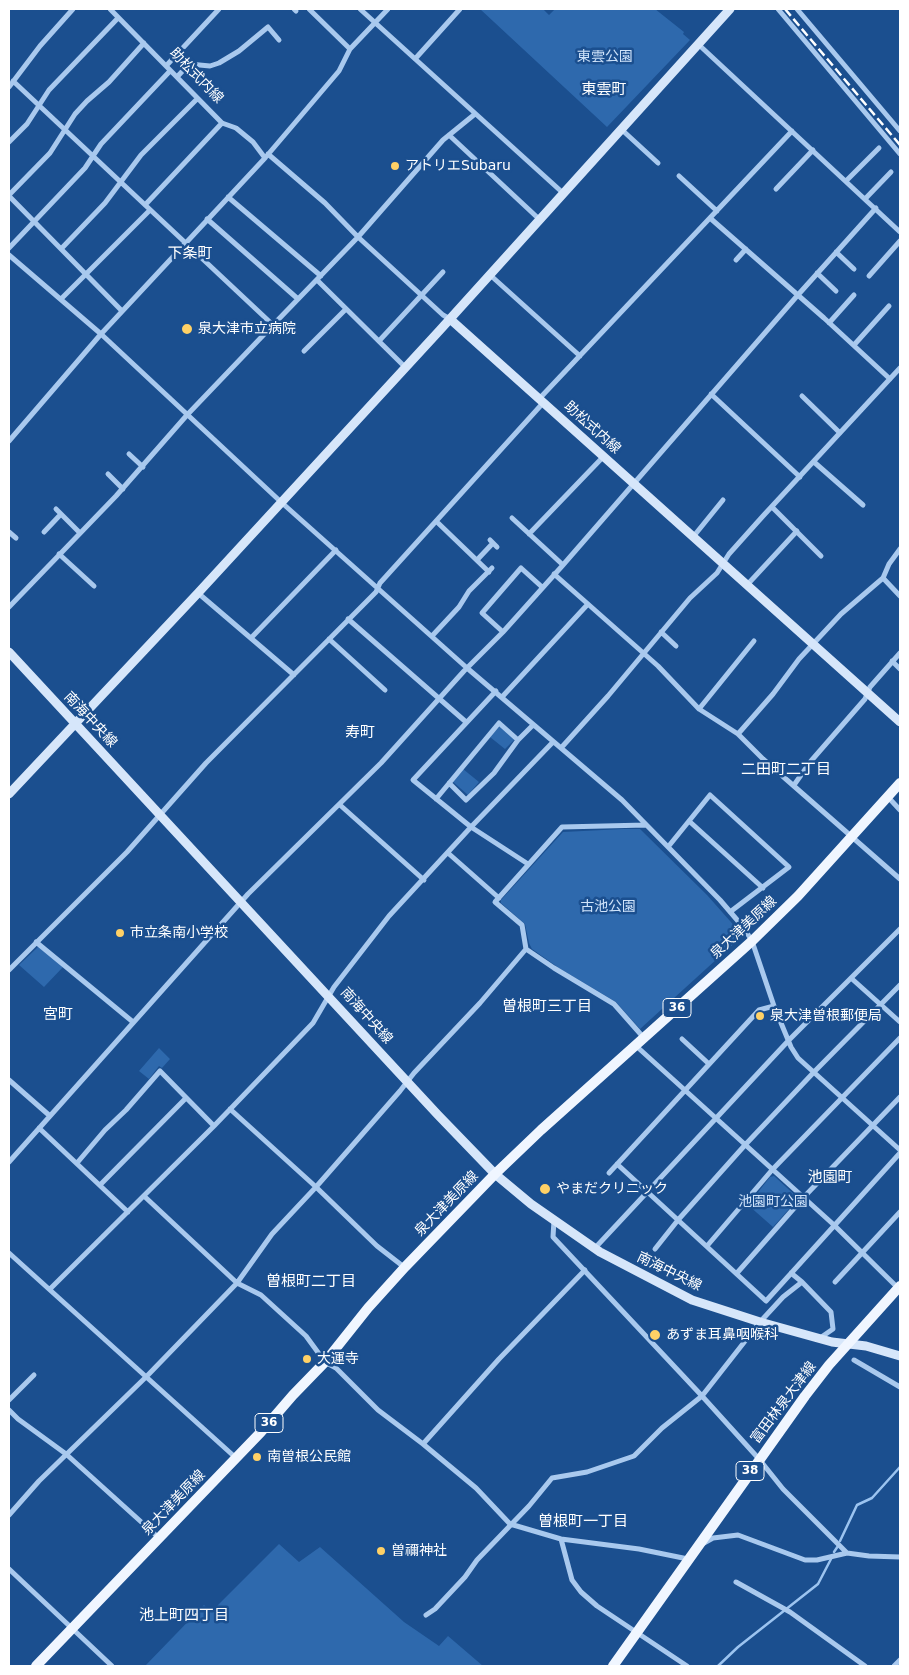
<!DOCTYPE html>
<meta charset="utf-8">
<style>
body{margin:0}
#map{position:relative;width:909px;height:1675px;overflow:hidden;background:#1b4f8f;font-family:"DejaVu Sans",sans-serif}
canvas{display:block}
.frame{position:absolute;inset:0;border:10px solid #fff;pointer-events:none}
</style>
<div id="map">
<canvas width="909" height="1675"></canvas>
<div class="frame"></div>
</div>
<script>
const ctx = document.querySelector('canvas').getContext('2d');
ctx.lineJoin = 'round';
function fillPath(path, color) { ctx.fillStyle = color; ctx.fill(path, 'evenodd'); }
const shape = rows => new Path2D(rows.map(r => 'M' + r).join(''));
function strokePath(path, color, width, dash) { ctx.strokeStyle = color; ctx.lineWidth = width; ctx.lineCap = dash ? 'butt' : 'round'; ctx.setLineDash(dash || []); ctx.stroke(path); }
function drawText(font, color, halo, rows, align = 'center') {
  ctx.font = font + ' "DejaVu Sans","Noto Sans JP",sans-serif'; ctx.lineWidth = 5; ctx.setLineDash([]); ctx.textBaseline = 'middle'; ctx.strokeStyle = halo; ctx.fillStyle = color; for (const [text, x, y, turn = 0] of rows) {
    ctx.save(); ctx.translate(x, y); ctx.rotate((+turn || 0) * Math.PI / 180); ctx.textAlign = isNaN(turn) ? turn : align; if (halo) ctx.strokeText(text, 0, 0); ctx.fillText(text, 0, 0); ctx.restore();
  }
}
fillPath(shape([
 [480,9,543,9,549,15,555,9,655,9,684,32,683,34,690,40,607,127],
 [500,726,515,739,505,749,490,737],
 [463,769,479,782,468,795,452,781],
 [623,829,640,829,707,895,738,930,740,938,640,1029,616,1002,559,968,532,949,529,943,525,924,501,903,501,900,563,832],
 [39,946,63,967,44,987,19,965],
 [159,1048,170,1059,162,1068,159,1066,149,1079,139,1071],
 [774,1176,797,1197,797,1200,773,1227,748,1205,770,1177],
 [279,1544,299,1562,320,1547,404,1622,439,1646,448,1636,483,1666,145,1666,204,1605,211,1612]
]), '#2e69ad');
strokePath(shape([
 [840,1541,857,1505,872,1498,900,1467],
 [834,1552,838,1546],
 [718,1666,738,1647,818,1584,831,1559]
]), '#9cc4f0', 2.5);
strokePath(shape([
 [110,9,222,123,236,128,253,142,265,158],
 [294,9,296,11],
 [309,9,350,49],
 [360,9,563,193],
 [778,9,900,154],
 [797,9,900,131],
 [698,44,900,232],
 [415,59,460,9],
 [166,66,219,9],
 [177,77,189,64,210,66,219,63,239,51,268,27,279,40],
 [13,81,273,325,358,237,443,140,475,114],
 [9,87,40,46,73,9],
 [621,129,658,163],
 [449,135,539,219],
 [9,142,27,124,49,90,118,18],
 [268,154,325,203,358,237,443,315,450,319],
 [679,176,717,211],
 [846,181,879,148],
 [776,189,813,150],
 [9,195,50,153,75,114,87,101,109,82,144,43],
 [9,196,122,311],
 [228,197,321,276],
 [865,199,891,172],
 [145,205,222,123],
 [710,218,824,318,890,379],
 [207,219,298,299],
 [9,248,85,168,101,144,170,71],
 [61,249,105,203,141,155,197,99],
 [836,252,854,269],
 [9,255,101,334,281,502,467,668,622,800,720,900,744,928,752,941,774,1006,791,1047,798,1058,900,1150],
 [736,260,746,249],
 [817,273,836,291],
 [489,274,580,356],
 [869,276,900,241],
 [317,280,405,367],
 [61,299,150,210],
 [829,323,854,295],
 [379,341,443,272],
 [854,345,889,306],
 [304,351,346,309],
 [711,394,800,477],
 [802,396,840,433],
 [539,399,792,131],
 [9,441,101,334,265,158,339,71,350,49,388,9],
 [129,454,143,467],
 [814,462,863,505],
 [108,474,123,489],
 [772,507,821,556],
 [56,509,80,533],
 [512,518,563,565],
 [436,521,489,572],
 [9,532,16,538],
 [44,532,61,514],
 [529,534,603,457],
 [693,537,723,500],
 [490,540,497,547],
 [59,554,94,586],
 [477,560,493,543],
 [554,574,658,666,699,709,738,734,763,759,900,879],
 [883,578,900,596],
 [747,585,797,531],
 [198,593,294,675],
 [9,607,116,496,187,415,273,325],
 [348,619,466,722],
 [503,632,482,613,521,568,542,587],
 [661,632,676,646],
 [432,636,459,607,469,591,492,568],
 [251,638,336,550],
 [329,639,385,690],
 [892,661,900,669],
 [496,691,413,780,471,827,528,864],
 [502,697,588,604],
 [699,709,754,641],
 [738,734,773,694,799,659,841,614,883,578,889,564,900,549],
 [561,748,608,696,690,598,717,573,729,554,763,516,900,368],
 [449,783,466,800,494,773,518,740],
 [794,785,811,761,865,699,870,687,900,653],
 [888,797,900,810],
 [436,799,499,723,518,740,533,725],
 [340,805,424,880],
 [689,821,763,888],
 [668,847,710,795,789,867,730,912],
 [448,853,499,898],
 [36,942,133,1022],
 [526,949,522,925,495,902,562,827,646,825],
 [9,970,127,852,206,763,376,592,380,583,543,403],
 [851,978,900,1022],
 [682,1039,709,1064],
 [635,1045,834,1225,898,1288],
 [9,1080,50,1116],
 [230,1109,316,1187,377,1246,404,1267],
 [39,1128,128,1212],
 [9,1162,248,894,381,763,464,671,503,632,563,565,797,296,876,208],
 [77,1163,105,1130,126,1110,160,1071,214,1126],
 [617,1164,766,1301,900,1153],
 [609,1173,759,1010,774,1006],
 [100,1185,186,1098],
 [144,1196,237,1283,261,1295,306,1336,325,1362,336,1368,378,1410,423,1444,476,1488,510,1524,561,1539,639,1549,688,1559],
 [554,1220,553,1237,702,1396,759,1459,783,1489,847,1553],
 [707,1246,772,1170,900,1038],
 [595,1248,789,1040,900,929],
 [655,1249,678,1220,745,1145,814,1072,900,985],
 [9,1253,236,1458],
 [737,1273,803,1198,900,1097],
 [791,1273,802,1282],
 [835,1282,900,1212],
 [50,1289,214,1126,313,1023,334,987,389,916,471,827,553,742],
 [854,1360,900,1387],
 [9,1400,34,1375],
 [9,1410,18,1419,66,1454,159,1538],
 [423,1444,499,1359,585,1270],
 [9,1515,39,1481,147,1376,237,1283,272,1234,316,1187,400,1091,414,1073,480,1003,526,949,554,968,614,1004,644,1038],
 [561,1539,572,1580,581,1592,597,1606,687,1666],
 [704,1543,713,1538,738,1535,805,1560,817,1560,847,1553,869,1556,900,1557],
 [9,1569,112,1666],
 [736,1582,790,1612,865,1666],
 [426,1615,435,1609,465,1577,477,1560,529,1506,552,1478,587,1472,634,1456,662,1428,702,1396,760,1322,783,1297,802,1282,831,1312,833,1329,820,1338],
 [894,1666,900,1660]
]), '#a9c9ee', 5);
strokePath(shape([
 [450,319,900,722],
 [9,652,438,1115,495,1174,531,1204,600,1252,692,1300,760,1322,832,1342,866,1346,900,1356],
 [9,794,198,593,440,330,730,9]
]), '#d6e6fa', 9);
strokePath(shape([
 [36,1666,261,1432,293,1395,325,1362,368,1308,405,1267,495,1174,541,1130,752,941,798,896,900,783],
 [613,1666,805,1396,829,1365,900,1286]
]), '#f0f6ff', 10);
strokePath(shape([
 [785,9,900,145]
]), '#fff', 2.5, [9, 4]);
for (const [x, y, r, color] of [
 [395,166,5,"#ffd166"],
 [187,329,6,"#ffd166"],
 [120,933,5,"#ffd166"],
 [760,1016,5,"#ffd166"],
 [545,1189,6,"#ffd166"],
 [655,1335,6,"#ffd166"],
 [307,1359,5,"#ffd166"],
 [257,1457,5,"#ffd166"],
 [381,1551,5,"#ffd166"]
]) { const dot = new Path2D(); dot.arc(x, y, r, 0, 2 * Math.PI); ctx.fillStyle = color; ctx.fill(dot); strokePath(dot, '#1b4f8f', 2); }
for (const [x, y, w] of [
 [677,1008,28],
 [269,1423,28],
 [750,1471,28]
]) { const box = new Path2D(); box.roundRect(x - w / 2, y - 9.5, w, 19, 4); ctx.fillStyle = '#1b4f8f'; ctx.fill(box); strokePath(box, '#fff', 1); }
drawText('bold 12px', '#fff', null, [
 ["36",677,1008],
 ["36",269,1423],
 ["38",750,1471]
]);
drawText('14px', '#cfe3fa', '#1b4f8f', [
 ["東雲公園",605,57],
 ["古池公園",608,907],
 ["池園町公園",773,1202]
]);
drawText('14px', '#fff', '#1b4f8f', [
 ["助松式内線",196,76,46],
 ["助松式内線",592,428,42],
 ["南海中央線",90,720,47],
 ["泉大津美原線",744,928,-43],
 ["南海中央線",366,1016,48],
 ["泉大津美原線",447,1204,-46],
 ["南海中央線",669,1272,26],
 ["富田林泉大津線",784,1403,-53],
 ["泉大津美原線",174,1503,-46]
]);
drawText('14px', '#fff', '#1b4f8f', [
 ["アトリエSubaru",405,166],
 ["泉大津市立病院",198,329],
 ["市立条南小学校",130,933],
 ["泉大津曽根郵便局",770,1016],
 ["やまだクリニック",556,1189],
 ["あずま耳鼻咽喉科",666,1335],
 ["大運寺",317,1359],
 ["南曽根公民館",267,1457],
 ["曽禰神社",391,1551]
], 'left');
drawText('15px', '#fff', '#1b4f8f', [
 ["東雲町",604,90],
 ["下条町",190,254],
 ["寿町",360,733],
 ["二田町二丁目",786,770],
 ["曽根町三丁目",547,1007],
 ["宮町",58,1015],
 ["池園町",830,1178],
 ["曽根町二丁目",311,1282],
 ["曽根町一丁目",583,1522],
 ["池上町四丁目",184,1616]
]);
</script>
